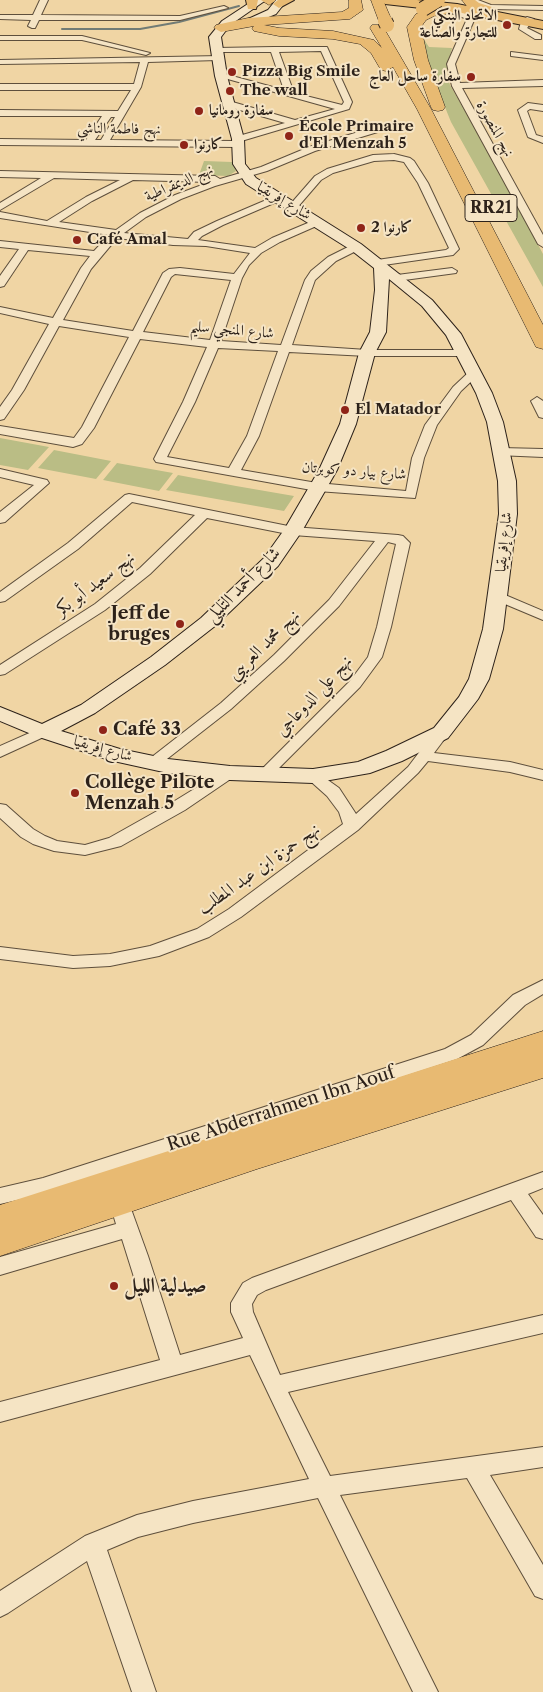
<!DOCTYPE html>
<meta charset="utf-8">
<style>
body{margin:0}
canvas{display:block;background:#f0d5a4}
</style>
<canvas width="543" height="1692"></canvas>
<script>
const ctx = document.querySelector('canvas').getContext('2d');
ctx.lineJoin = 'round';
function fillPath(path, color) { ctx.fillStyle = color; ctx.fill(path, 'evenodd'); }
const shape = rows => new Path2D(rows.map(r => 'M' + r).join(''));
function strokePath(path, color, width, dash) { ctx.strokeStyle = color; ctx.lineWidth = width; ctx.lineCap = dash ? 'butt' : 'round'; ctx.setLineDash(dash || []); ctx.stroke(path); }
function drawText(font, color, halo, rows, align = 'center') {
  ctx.font = font + ' "Libre Caslon Text",Amiri,serif'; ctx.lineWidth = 4; ctx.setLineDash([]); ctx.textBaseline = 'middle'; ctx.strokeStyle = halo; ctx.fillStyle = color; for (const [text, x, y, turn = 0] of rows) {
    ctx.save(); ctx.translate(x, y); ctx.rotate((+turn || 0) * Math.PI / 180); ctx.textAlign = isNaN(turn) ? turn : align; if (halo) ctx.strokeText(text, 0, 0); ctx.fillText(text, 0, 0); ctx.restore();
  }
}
fillPath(shape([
 [419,32,429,47,452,48,446,72,450,85,501,174,543,254,543,287,451,122,426,60],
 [204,161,232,162,236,171,228,176,199,175],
 [0,438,49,447,28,470,0,465],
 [54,450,111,461,96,479,38,468],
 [117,463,173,473,159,491,103,480],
 [178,475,236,486,294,496,284,511,166,490]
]), '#babd85');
strokePath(shape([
 [62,29,140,29,179,22,239,6]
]), '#717b75', 2);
const street = shape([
 [40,0,48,0,41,15,180,16,224,6,228,8,180,20,39,20,35,28,32,28,28,26,31,20,0,19,0,15,33,15,40,0],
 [470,0,478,0,491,5,543,6,543,10,491,9,475,6,470,0],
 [446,7,452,7,475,18,455,64,460,83,543,80,543,86,462,88,543,235,543,247,538,244,452,86,447,64,467,19,446,11,446,7],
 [527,17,534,19,527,28,541,35,541,39,535,39,519,29,521,22,527,17],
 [0,36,82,36,150,53,146,55,82,40,0,40,0,36],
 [274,47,327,47,352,102,349,109,238,142,242,144,237,147,0,145,0,139,86,140,102,116,0,116,0,110,118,111,131,90,0,90,0,84,134,84,140,62,0,64,0,60,221,56,221,60,218,60,148,62,141,87,110,140,236,141,233,139,235,137,285,123,226,106,226,102,229,101,295,120,335,109,217,76,221,73,284,90,271,52,217,52,213,50,217,48,274,47],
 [321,51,344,102,342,105,294,93,279,52,321,51],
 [111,117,115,117,101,140,95,140,111,117],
 [511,52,543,56,543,60,511,56,511,52],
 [528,103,543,105,543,111,530,109,527,111,536,135,543,137,543,143,528,137,518,110,528,103],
 [378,126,382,129,381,131,315,151,267,171,215,186,181,199,146,217,124,233,188,239,194,232,217,221,278,195,283,198,281,200,223,225,202,236,198,240,255,248,272,238,315,220,321,220,321,224,280,242,261,253,249,265,242,278,221,341,281,345,305,280,311,271,328,257,352,245,360,245,360,249,336,261,315,280,292,345,367,350,463,350,469,353,463,356,367,356,289,352,259,436,241,470,317,483,406,491,412,458,425,425,453,387,470,371,478,371,480,373,478,375,461,391,437,425,424,458,415,498,317,491,156,462,154,459,183,402,207,347,140,339,94,428,82,444,73,447,0,434,0,426,74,438,82,427,129,337,59,326,24,390,4,419,0,420,0,407,12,390,49,324,0,313,0,307,53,318,81,268,90,256,28,250,4,286,0,287,0,276,19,249,0,247,0,241,94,251,109,235,0,218,0,212,47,221,86,197,120,180,54,178,0,210,0,203,41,178,0,177,0,171,215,176,220,179,261,167,309,147,378,126],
 [133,180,210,182,175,195,140,213,116,230,59,222,92,201,133,180],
 [117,238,173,245,206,246,250,253,234,274,180,268,169,269,163,273,133,331,63,320,91,269,117,238],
 [175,274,231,280,210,340,143,332,171,277,175,274],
 [218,348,278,351,247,436,229,468,167,457,195,402,218,348],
 [394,154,410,158,414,161,428,183,459,249,453,255,377,266,372,263,377,260,446,250,449,248,418,183,404,162,394,160,374,161,333,173,321,180,296,209,293,210,288,207,315,176,327,169,373,155,394,154],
 [452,268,457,271,456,273,397,281,392,278,397,275,452,268],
 [537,397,543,401,543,418,539,417,531,401,537,397],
 [501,448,543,449,543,457,497,455,495,452,501,448],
 [0,469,47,480,49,483,5,522,0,523,0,512,34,485,0,477,0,469],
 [129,494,293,527,398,535,403,536,410,543,391,627,382,657,360,687,270,777,265,779,260,777,257,774,350,681,368,657,377,627,396,544,388,542,339,606,284,661,231,709,158,766,153,768,148,766,145,763,148,760,221,703,274,655,329,600,375,541,293,535,207,518,150,574,105,610,5,674,0,675,0,665,95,604,140,568,195,515,132,502,78,549,5,601,0,602,0,592,68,543,125,495,129,494],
 [498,592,543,611,543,620,493,599,491,596,493,593,498,592],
 [43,727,48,729,51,732,48,735,0,757,0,746,43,727],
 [441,728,446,730,449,733,434,753,510,762,543,770,543,780,510,772,428,761,418,773,358,830,241,917,209,937,159,956,110,966,73,968,0,959,0,947,73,956,110,954,150,946,197,929,229,909,343,824,339,812,327,796,308,779,305,776,308,773,318,773,339,788,356,814,408,767,436,730,441,728],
 [230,768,235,770,238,773,235,776,185,810,121,846,85,855,54,851,33,844,21,837,0,818,0,804,6,805,33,829,45,836,57,841,85,845,109,838,173,802,225,770,230,768],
 [543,980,543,994,525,1005,483,1045,457,1059,43,1194,0,1204,0,1188,43,1178,445,1049,471,1035,513,995,543,980],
 [543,1172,543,1188,528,1194,543,1215,543,1239,536,1237,511,1200,266,1290,257,1295,252,1304,253,1312,280,1375,543,1315,543,1333,288,1392,330,1476,543,1447,543,1467,490,1475,543,1565,543,1599,535,1596,467,1478,340,1495,438,1692,413,1692,318,1498,193,1523,138,1537,107,1550,156,1692,132,1692,87,1561,8,1613,0,1617,0,1591,85,1536,137,1515,193,1501,309,1479,250,1355,0,1422,0,1402,160,1360,122,1239,0,1275,0,1257,116,1224,109,1201,112,1195,119,1193,126,1195,148,1256,180,1355,243,1338,231,1312,231,1303,243,1283,252,1278,543,1172]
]);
const secondary = shape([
 [254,0,266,0,230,25,221,37,227,76,244,139,245,164,256,178,361,244,432,300,461,334,492,393,503,422,516,481,517,514,503,629,489,679,478,699,448,738,402,761,370,773,313,783,230,780,168,773,109,760,36,736,0,721,0,707,42,724,81,705,151,657,201,618,264,558,284,530,319,470,340,424,359,353,370,332,375,290,374,268,351,250,246,184,233,164,232,139,215,76,209,37,222,21,254,0],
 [389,279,422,306,446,335,476,393,487,422,498,481,499,514,483,629,469,679,459,697,434,728,386,751,358,762,313,769,230,766,168,759,120,749,61,731,95,713,165,665,215,626,278,566,302,531,337,470,356,424,375,353,386,332,389,279],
 [276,0,287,0,276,14,244,27,236,27,235,25,268,10,276,0]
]);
const primary = shape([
 [246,0,258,0,256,9,248,9,246,0],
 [278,0,294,0,279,8,273,4,278,0],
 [379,0,417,0,457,4,543,21,543,29,457,12,385,4,379,0]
]);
const highway = shape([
 [261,0,275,0,275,1,269,5,261,0],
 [349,0,361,0,363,10,350,19,264,25,279,28,333,31,374,40,382,48,370,28,372,25,382,25,431,109,543,325,543,349,536,347,417,109,393,67,386,71,381,70,371,53,360,44,333,39,279,36,254,31,252,28,254,26,221,32,214,28,216,25,248,18,342,12,349,8,349,0],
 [371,0,383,0,392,21,390,24,380,24,371,0],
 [462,0,475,0,479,3,495,8,497,11,490,15,469,9,462,0],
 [457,4,463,8,462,11,434,16,426,20,421,27,428,60,445,107,443,110,438,111,433,110,431,107,414,60,407,27,416,14,425,10,457,4],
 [543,1031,543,1054,508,1065,543,1054,543,1078,257,1169,0,1256,0,1205,543,1031]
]);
strokePath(street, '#5e4f3c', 2);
strokePath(secondary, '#2d221a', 2);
strokePath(primary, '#2d221a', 2);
strokePath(highway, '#2d221a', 1);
fillPath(street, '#f5e4c4');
fillPath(secondary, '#f5e4c4');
fillPath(primary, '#e8ba72');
fillPath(highway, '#e8ba72');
const highwayBridge = shape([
 [423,9,438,0],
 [385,21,387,25]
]);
strokePath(highwayBridge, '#2d221a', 16, []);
strokePath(highwayBridge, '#e8ba72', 14);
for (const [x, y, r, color] of [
 [507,25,5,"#8f2418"],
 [232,72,5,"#8f2418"],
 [471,77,5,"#8f2418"],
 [230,91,5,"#8f2418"],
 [199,111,5,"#8f2418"],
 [289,136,5,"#8f2418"],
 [184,145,5,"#8f2418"],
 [361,228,5,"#8f2418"],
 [77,240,5,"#8f2418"],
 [345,410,5,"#8f2418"],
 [180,624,5,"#8f2418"],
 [103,730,5,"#8f2418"],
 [75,793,5,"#8f2418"],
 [114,1286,5,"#8f2418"]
]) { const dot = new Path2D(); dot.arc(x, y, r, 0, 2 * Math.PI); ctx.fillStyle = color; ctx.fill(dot); strokePath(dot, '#f5e4c4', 2); }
drawText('bold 15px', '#2d221a', '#f5e4c4', [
 ["الاتحاد البنكي",497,16,"right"],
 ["للتجارة والصناعة",497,33,"right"],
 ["Pizza Big Smile",242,72],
 ["سفارة ساحل العاج",461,77,"right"],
 ["The wall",240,91],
 ["سفارة رومانيا",209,111],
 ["École Primaire",299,127],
 ["d'El Menzah 5",299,144],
 ["كارنوا",194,145],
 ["كارنوا 2",371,228],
 ["Café Amal",87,240],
 ["El Matador",355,410]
], 'left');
drawText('15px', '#2d221a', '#f5e4c4', [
 ["نهج فاطمة الناشي",119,129,1],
 ["نهج المنصورة",495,129,61],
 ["نهج الديمقراطية",179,183,-23],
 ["شارع إفريقيا",284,201,31],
 ["شارع المنجي سليم",232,330,5],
 ["شارع بيار دو كوبرتان",354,471,4],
 ["شارع إفريقيا",504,542,-84],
 ["شارع إفريقيا",103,749,16]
]);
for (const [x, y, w] of [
 [491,208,52]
]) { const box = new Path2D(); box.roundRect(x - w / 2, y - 13.5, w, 27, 4); ctx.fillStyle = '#f5e4c4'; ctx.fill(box); strokePath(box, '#2d221a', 1); }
drawText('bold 16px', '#2d221a', null, [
 ["RR21",491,208]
]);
drawText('18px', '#2d221a', '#f5e4c4', [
 ["نهج سعيد أبو بكر",95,584,-37],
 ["شارع أحمد التليلي",243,585,-45],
 ["نهج محمد العريبي",264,645,-44],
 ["نهج علي الدوعاجي",314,696,-47],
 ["نهج حمزة ابن عبد المطلب",259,869,-35],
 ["Rue Abderrahmen Ibn Aouf",281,1109,-18]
]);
drawText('bold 18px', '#2d221a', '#f5e4c4', [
 ["Jeff de",170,614,"right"],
 ["bruges",170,635,"right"],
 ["Café 33",113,730],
 ["Collège Pilote",85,783],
 ["Menzah 5",85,804]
], 'left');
drawText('bold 21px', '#2d221a', '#f5e4c4', [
 ["صيدلية الليل",124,1286]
], 'left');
</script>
